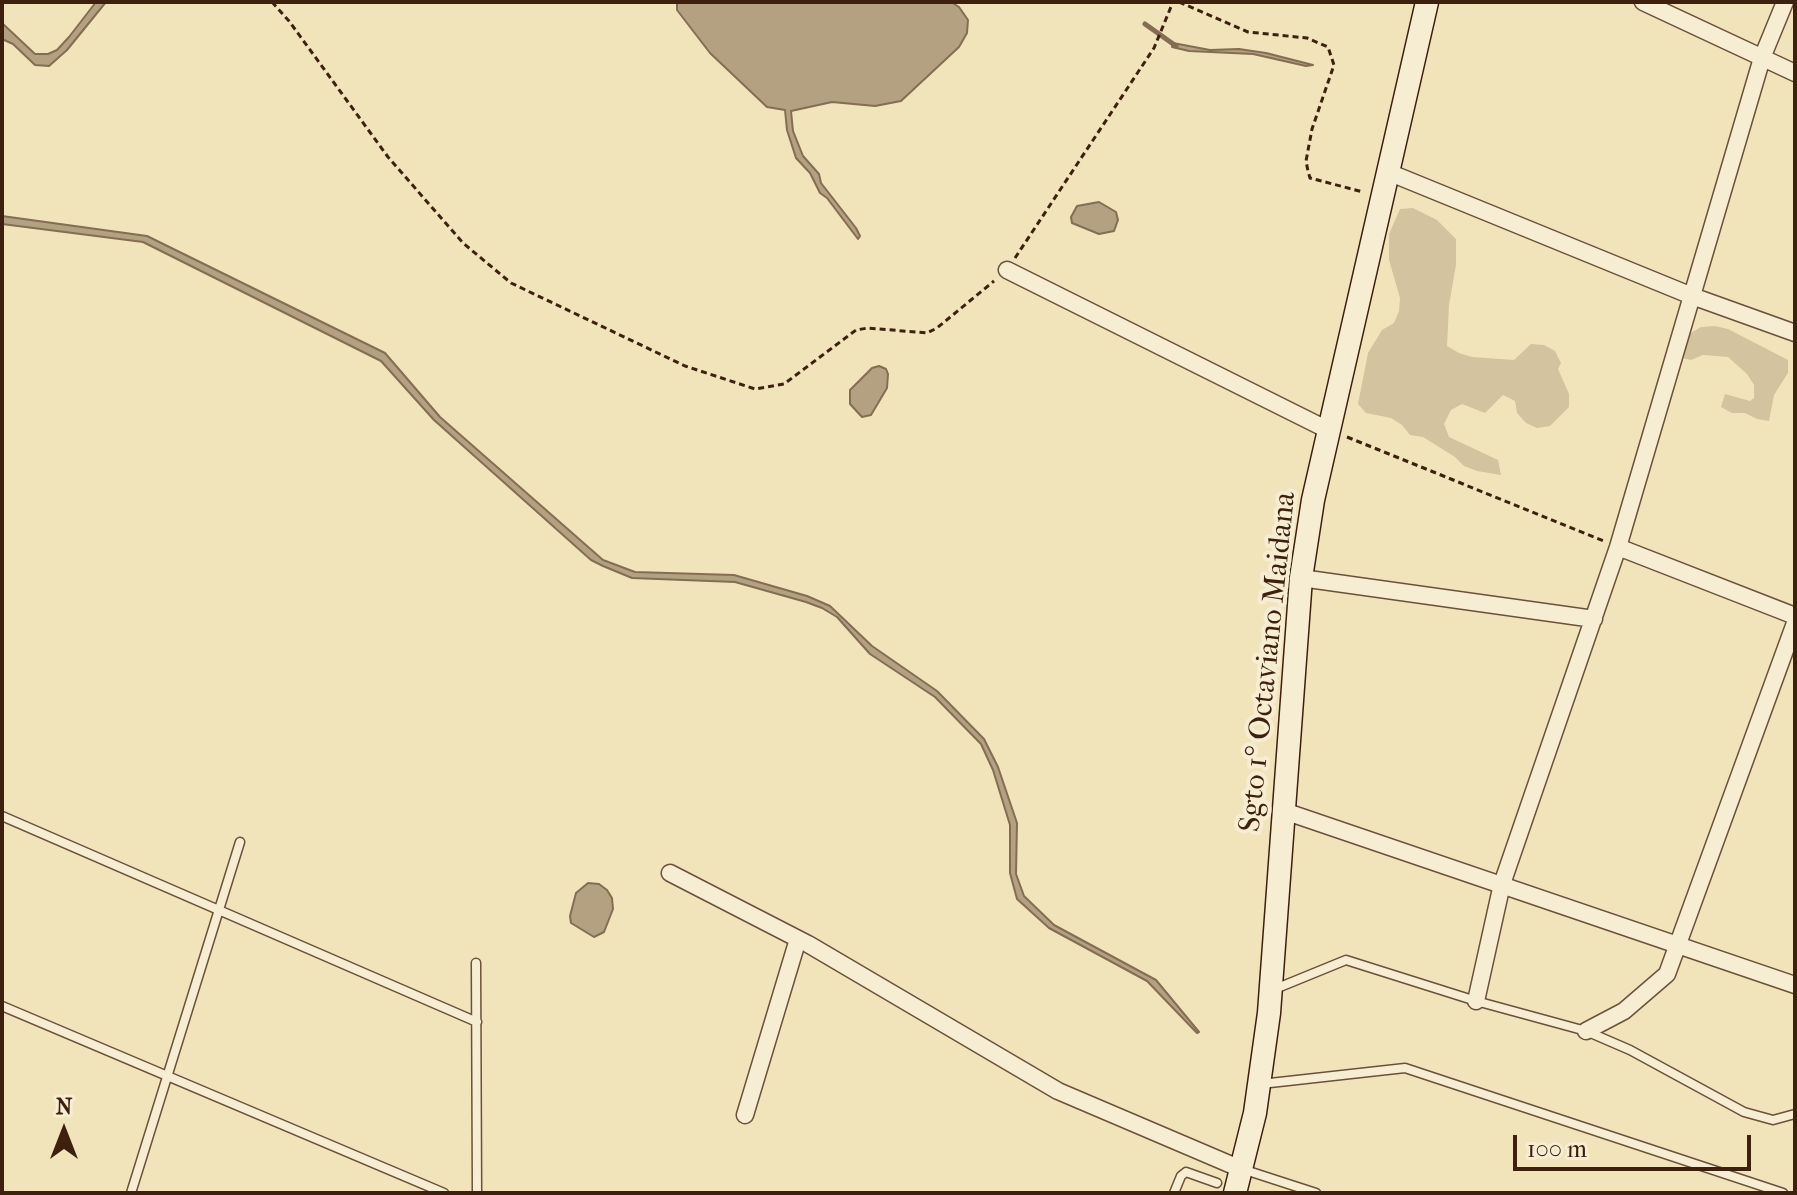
<!DOCTYPE html>
<meta charset="utf-8">
<style>
body{margin:0}
#map{position:relative;width:1797px;height:1195px;overflow:hidden;background:#f1e4bb;font-family:"IM FELL French Canon",serif}
canvas{display:block}
.frame{position:absolute;inset:0;border:4px solid #3e200f;pointer-events:none}
.north{position:absolute;left:24px;top:1091px;width:80px;height:80px;-webkit-text-stroke:6px #f6edd3;paint-order:stroke;rotate:0deg;font-size:22px;font-weight:700;line-height:32px;text-align:center;color:#3e200f}
.north::after{content:'';display:block;margin:auto;width:28px;height:36px;background:#3e200f;clip-path:polygon(50% 0,100% 100%,50% 72%,0 100%)}
.scale{position:absolute;left:1513px;top:1135px;width:238px;height:36px;box-sizing:border-box;border:4px solid #3e200f;border-top:0;padding-left:10px;font-size:24px;line-height:28px;white-space:nowrap;color:#3e200f;-webkit-text-stroke:6px #f6edd3;paint-order:stroke}
</style>
<div id="map">
<canvas width="1797" height="1195"></canvas>
<div class="frame"></div>
<div class="north">N</div>
<div class="scale">100 m</div>
</div>
<script>
const ctx = document.querySelector('canvas').getContext('2d');
ctx.lineJoin = 'round';
function fillPath(path, color) { ctx.fillStyle = color; ctx.fill(path, 'evenodd'); }
const shape = rows => new Path2D(rows.map(r => 'M' + r).join(''));
function strokePath(path, color, width, dash) { ctx.strokeStyle = color; ctx.lineWidth = width; ctx.lineCap = dash ? 'butt' : 'round'; ctx.setLineDash(dash || []); ctx.stroke(path); }
function drawText(font, color, halo, rows, align = 'center') {
  ctx.font = font + ' "IM FELL French Canon",serif'; ctx.lineWidth = 8; ctx.setLineDash([]); ctx.textBaseline = 'middle'; ctx.strokeStyle = halo; ctx.fillStyle = color; for (const [text, x, y, turn = 0] of rows) {
    ctx.save(); ctx.translate(x, y); ctx.rotate((+turn || 0) * Math.PI / 180); ctx.textAlign = isNaN(turn) ? turn : align; if (halo) ctx.strokeText(text, 0, 0); ctx.fillText(text, 0, 0); ctx.restore();
  }
}
fillPath(shape([
 [1413,208,1437,220,1456,239,1456,265,1449,305,1447,346,1459,353,1472,357,1514,360,1531,344,1544,345,1555,351,1561,363,1558,369,1569,394,1569,407,1550,426,1537,428,1526,423,1517,413,1515,401,1503,395,1485,413,1462,404,1451,410,1444,424,1449,437,1498,460,1501,475,1477,471,1464,466,1455,457,1423,437,1410,435,1402,425,1391,418,1366,413,1358,404,1368,353,1382,330,1394,323,1399,311,1400,298,1389,260,1389,234,1400,209],
 [1715,326,1728,329,1788,360,1788,373,1774,395,1769,421,1757,419,1745,413,1732,413,1721,407,1725,394,1750,401,1754,398,1754,385,1747,374,1728,357,1703,355,1691,360,1678,357,1680,344,1689,334,1701,327]
]), '#d3c39e');
const water = shape([
 [96,2,106,2,67,50,49,66,35,65,13,44,2,39,2,23,35,54,48,54,57,50,69,37,96,2],
 [677,2,951,2,959,7,968,20,967,33,959,47,901,101,875,106,832,102,791,111,793,131,803,156,819,174,821,183,856,228,860,236,858,239,827,198,820,193,810,173,796,158,787,130,785,110,767,107,710,53,677,10,677,2],
 [1173,43,1210,50,1239,49,1266,53,1313,65,1306,66,1253,54,1189,51,1172,47,1173,43],
 [1099,202,1116,212,1118,220,1114,231,1099,234,1072,223,1071,217,1077,206,1099,202],
 [2,216,147,236,385,353,440,417,603,560,635,572,734,575,807,596,830,606,872,646,937,691,984,739,998,767,1017,823,1016,874,1024,896,1054,925,1156,980,1199,1032,1197,1033,1147,981,1049,928,1017,899,1010,873,1010,825,993,770,981,744,935,697,870,654,837,617,822,608,806,602,735,582,632,578,603,566,591,560,434,420,381,361,143,242,2,224,2,216],
 [879,366,886,369,888,374,887,388,871,415,862,417,850,404,850,390,872,368,879,366],
 [588,883,599,884,607,890,612,898,613,909,604,932,594,937,571,923,570,916,576,893,588,883]
]);
fillPath(water, '#b4a181');
strokePath(water, '#856d53', 2);
strokePath(shape([
 [1145,24,1176,46]
]), '#856d53', 5);
const lane = shape([
 [2,816,477,1022],
 [476,963,477,1193],
 [1275,989,1346,960,1476,1001,1586,1031,1630,1050,1744,1112,1773,1120,1795,1114],
 [2,1006,444,1193],
 [1261,1084,1405,1068,1783,1193],
 [1242,1169,1316,1193],
 [131,1193,240,842],
 [1174,1193,1181,1176,1186,1172,1217,1183]
]);
const street = shape([
 [1643,2,1795,73],
 [1388,172,1692,296,1795,333],
 [1007,270,1328,430],
 [1618,547,1795,616],
 [1301,578,1594,619],
 [1284,811,1795,985],
 [670,873,808,944,1058,1091,1241,1169],
 [1476,1001,1502,884,1618,547,1762,58,1785,2],
 [1586,1031,1624,1011,1667,974,1795,623],
 [745,1115,798,939]
]);
const secondary = shape([
 [1235,1193,1255,1113,1269,1013,1301,578,1313,500,1427,2]
]);
strokePath(lane, '#6b513a', 11);
strokePath(street, '#6b513a', 19);
strokePath(secondary, '#3e200f', 25);
strokePath(shape([
 [272,2,289,21,388,157,463,243,511,283,685,366,755,389,784,384,856,330,868,328,927,333,937,328,994,281],
 [1179,2,1248,32,1307,38,1328,47,1334,65,1312,129,1306,161,1308,171,1310,178,1363,192],
 [1015,258,1154,48,1173,2],
 [1347,437,1604,541]
]), '#3e200f', 3, [6, 4]);
strokePath(lane, '#f6edd3', 8);
strokePath(street, '#f6edd3', 16);
strokePath(secondary, '#f6edd3', 22);
drawText('30px', '#3e200f', '#f6edd3', [
 ["Sgto 1° Octaviano Maidana",1269,662,-84]
]);
</script>
